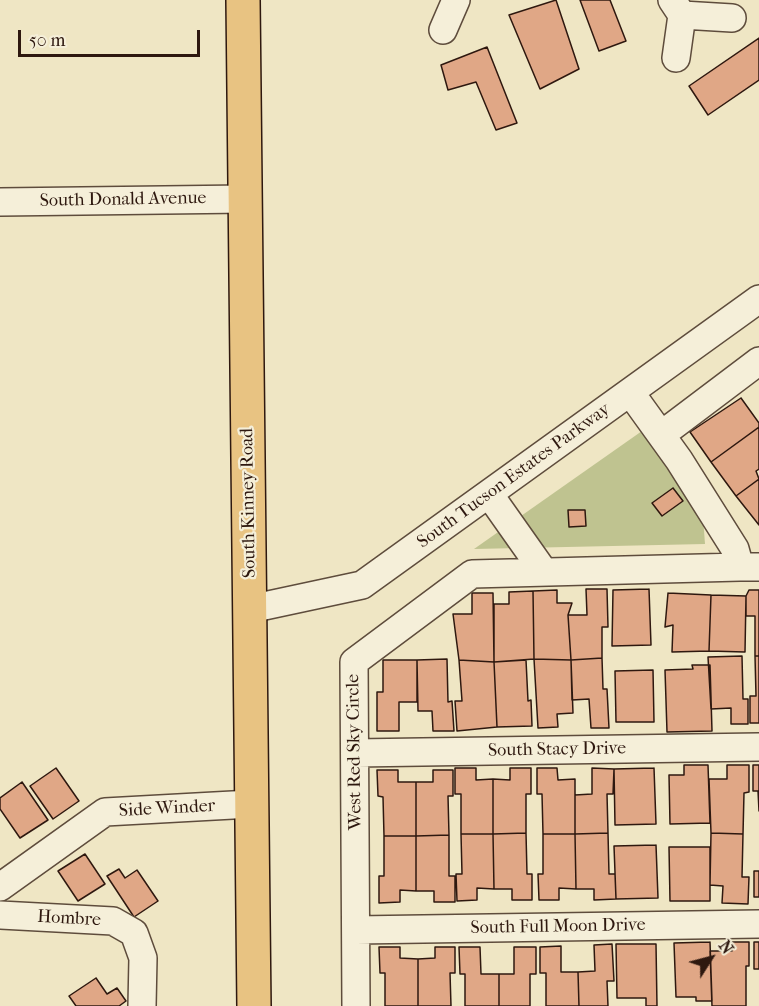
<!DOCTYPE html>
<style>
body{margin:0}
#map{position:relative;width:759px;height:1006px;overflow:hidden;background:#efe6c4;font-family:"IM FELL French Canon",serif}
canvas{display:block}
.north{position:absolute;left:681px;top:928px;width:60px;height:60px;-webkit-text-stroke:4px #f5efd9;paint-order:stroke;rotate:54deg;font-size:16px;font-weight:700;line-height:24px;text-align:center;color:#2e180f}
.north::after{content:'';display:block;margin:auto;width:21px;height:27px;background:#2e180f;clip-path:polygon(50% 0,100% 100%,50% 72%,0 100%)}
.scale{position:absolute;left:18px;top:30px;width:182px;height:27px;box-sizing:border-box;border:3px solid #2e180f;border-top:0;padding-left:8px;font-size:18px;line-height:21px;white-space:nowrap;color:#2e180f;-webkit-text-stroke:4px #f5efd9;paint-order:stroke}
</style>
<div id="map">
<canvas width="759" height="1006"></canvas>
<div class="north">N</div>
<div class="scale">50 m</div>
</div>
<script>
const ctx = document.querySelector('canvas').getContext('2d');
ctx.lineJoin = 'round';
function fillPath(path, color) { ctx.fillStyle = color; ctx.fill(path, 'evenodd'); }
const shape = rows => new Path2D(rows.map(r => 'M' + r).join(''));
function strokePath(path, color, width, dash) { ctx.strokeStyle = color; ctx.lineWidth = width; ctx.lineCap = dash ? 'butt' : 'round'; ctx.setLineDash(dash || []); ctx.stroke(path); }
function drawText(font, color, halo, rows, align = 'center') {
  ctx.font = font + ' "IM FELL French Canon",serif'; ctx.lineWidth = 4.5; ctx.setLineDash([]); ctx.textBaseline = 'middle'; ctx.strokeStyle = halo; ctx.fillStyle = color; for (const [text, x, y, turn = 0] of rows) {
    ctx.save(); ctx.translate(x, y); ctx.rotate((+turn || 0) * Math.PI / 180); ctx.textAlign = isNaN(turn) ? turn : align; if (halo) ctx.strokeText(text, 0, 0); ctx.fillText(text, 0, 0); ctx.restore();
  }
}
fillPath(shape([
 [642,431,703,517,705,544,474,549]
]), '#bfc390');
const building = shape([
 [556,0,579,69,540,89,509,15,556,0],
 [580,0,610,0,626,41,599,51,580,0],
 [759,38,759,80,708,115,689,86,759,38],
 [487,47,517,123,496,130,476,82,448,90,441,65,487,47],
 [741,398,759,423,759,427,711,462,690,432,741,398],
 [759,427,759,469,756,471,759,479,736,496,711,462,759,427],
 [759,479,759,525,736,496,759,479],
 [673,488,683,501,662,516,652,503,673,488],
 [568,510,585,510,586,526,569,527,568,510],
 [586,589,607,589,608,627,602,627,602,658,571,660,568,615,587,615,586,589],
 [649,589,651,645,612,646,613,590,649,589],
 [557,590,557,603,572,603,568,615,571,660,534,659,533,591,557,590],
 [749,590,759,590,759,656,755,656,755,616,746,616,746,596,749,590],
 [533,591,534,659,494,662,494,604,509,604,509,592,533,591],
 [472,593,493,593,494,662,459,660,453,614,472,614,472,593],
 [668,593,711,595,709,651,672,652,673,625,665,627,668,593],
 [711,595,746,596,745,652,709,651,711,595],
 [742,656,743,699,748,699,748,724,731,724,731,708,711,709,708,657,742,656],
 [755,656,759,656,759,723,750,723,750,696,756,696,755,656],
 [602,658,603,689,607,689,609,728,591,728,589,699,572,700,571,660,602,658],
 [447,659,448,702,452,701,454,731,433,731,432,711,418,711,417,660,447,659],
 [534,659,571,660,573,713,557,714,558,727,538,728,534,659],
 [383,660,417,660,417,702,399,702,399,731,377,731,377,692,383,692,383,660],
 [459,660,494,662,497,727,457,731,455,701,462,701,459,660],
 [526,660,528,701,531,700,532,726,497,727,494,662,526,660],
 [692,665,710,665,712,731,667,732,665,670,693,669,692,665],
 [653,670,654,722,616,722,615,671,653,670],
 [684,765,708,765,710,823,670,824,669,775,684,775,684,765],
 [727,765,749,765,749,792,744,793,743,834,711,833,709,779,727,779,727,765],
 [753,765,759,765,759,811,758,791,753,791,753,765],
 [56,768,79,801,53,819,30,786,56,768],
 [455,768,476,768,476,780,493,779,493,834,461,834,461,794,455,794,455,768],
 [510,768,531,768,531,794,526,794,526,833,493,834,493,779,510,780,510,768],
 [537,768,557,768,558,780,575,779,575,834,543,834,542,794,537,794,537,768],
 [592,768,614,769,613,794,607,794,608,833,575,834,575,795,592,794,592,768],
 [654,768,656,824,615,825,614,769,654,768],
 [377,770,398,770,398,782,416,782,416,836,384,836,383,797,378,796,377,770],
 [433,770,453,770,453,796,448,796,449,835,416,836,416,782,433,782,433,770],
 [22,782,48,820,20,838,0,809,0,798,22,782],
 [526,833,527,874,532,874,532,900,512,900,512,889,494,889,493,834,526,833],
 [608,833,609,874,615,874,616,899,594,900,594,889,576,889,575,834,608,833],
 [711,833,743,834,742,877,749,877,748,904,722,903,723,886,710,885,711,833],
 [461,834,493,834,494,889,477,888,477,900,457,901,456,874,462,874,461,834],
 [543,834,575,834,576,889,559,888,559,900,539,900,538,874,543,874,543,834],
 [449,835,449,876,455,876,455,902,434,902,434,891,416,891,416,836,449,835],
 [384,836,416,836,416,891,400,890,400,902,379,903,379,876,384,876,384,836],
 [656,845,658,898,616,899,614,846,656,845],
 [669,847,710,847,710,901,670,901,669,847],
 [85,854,105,884,78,901,58,871,85,854],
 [119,869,125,878,137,870,158,901,134,917,107,876,119,869],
 [754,871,759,871,759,897,754,897,754,871],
 [710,942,712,1001,696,1001,696,997,676,997,674,943,710,942],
 [731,942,749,942,749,966,746,966,746,1006,712,1006,710,951,732,951,731,942],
 [754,942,759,942,759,969,754,969,754,942],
 [612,944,614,981,607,981,608,1006,579,1006,578,972,595,971,594,945,612,944],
 [616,944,656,944,657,1006,646,1006,646,998,617,998,616,944],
 [561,946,561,972,578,972,579,1006,546,1006,546,973,540,973,540,947,561,946],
 [379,947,400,947,400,958,418,959,418,1006,385,1006,385,973,380,973,379,947],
 [435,947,455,947,455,973,450,973,451,1006,418,1006,418,959,435,958,435,947],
 [459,947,480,947,481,974,499,974,499,1006,465,1006,465,974,460,974,459,947],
 [514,947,536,947,536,974,530,974,530,1006,499,1006,499,974,514,974,514,947],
 [96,978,107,994,117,988,126,1001,119,1006,76,1006,69,996,96,978]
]);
fillPath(building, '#e0a786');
strokePath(building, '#2e180f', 1.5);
const minor = shape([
 [672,0,682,15,676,58],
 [682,15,732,18],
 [443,30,456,0],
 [0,202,246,199],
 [630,392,679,460,735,549,740,567,759,567],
 [661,435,759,361],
 [489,494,544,572],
 [250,609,362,585,759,299],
 [355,753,759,747],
 [0,887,105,812,251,804],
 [0,915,113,921,134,933,143,958,142,1006],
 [356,930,759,924],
 [356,1006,354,662,472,574,740,567]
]);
const major = shape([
 [243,0,254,1006]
]);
strokePath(minor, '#5e4c3c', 30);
strokePath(major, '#2e180f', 36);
strokePath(minor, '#f5efd9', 27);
strokePath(major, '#e8c382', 33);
drawText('18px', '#2e180f', '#f5efd9', [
 ["South Donald Avenue",123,200,-1],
 ["South Tucson Estates Parkway",514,476,-36],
 ["South Kinney Road",249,503,-91],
 ["South Stacy Drive",557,750,-1],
 ["West Red Sky Circle",355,752,-91],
 ["Side Winder",167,809,-3],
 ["Hombre",69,919,3],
 ["South Full Moon Drive",558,927,-1]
]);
</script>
